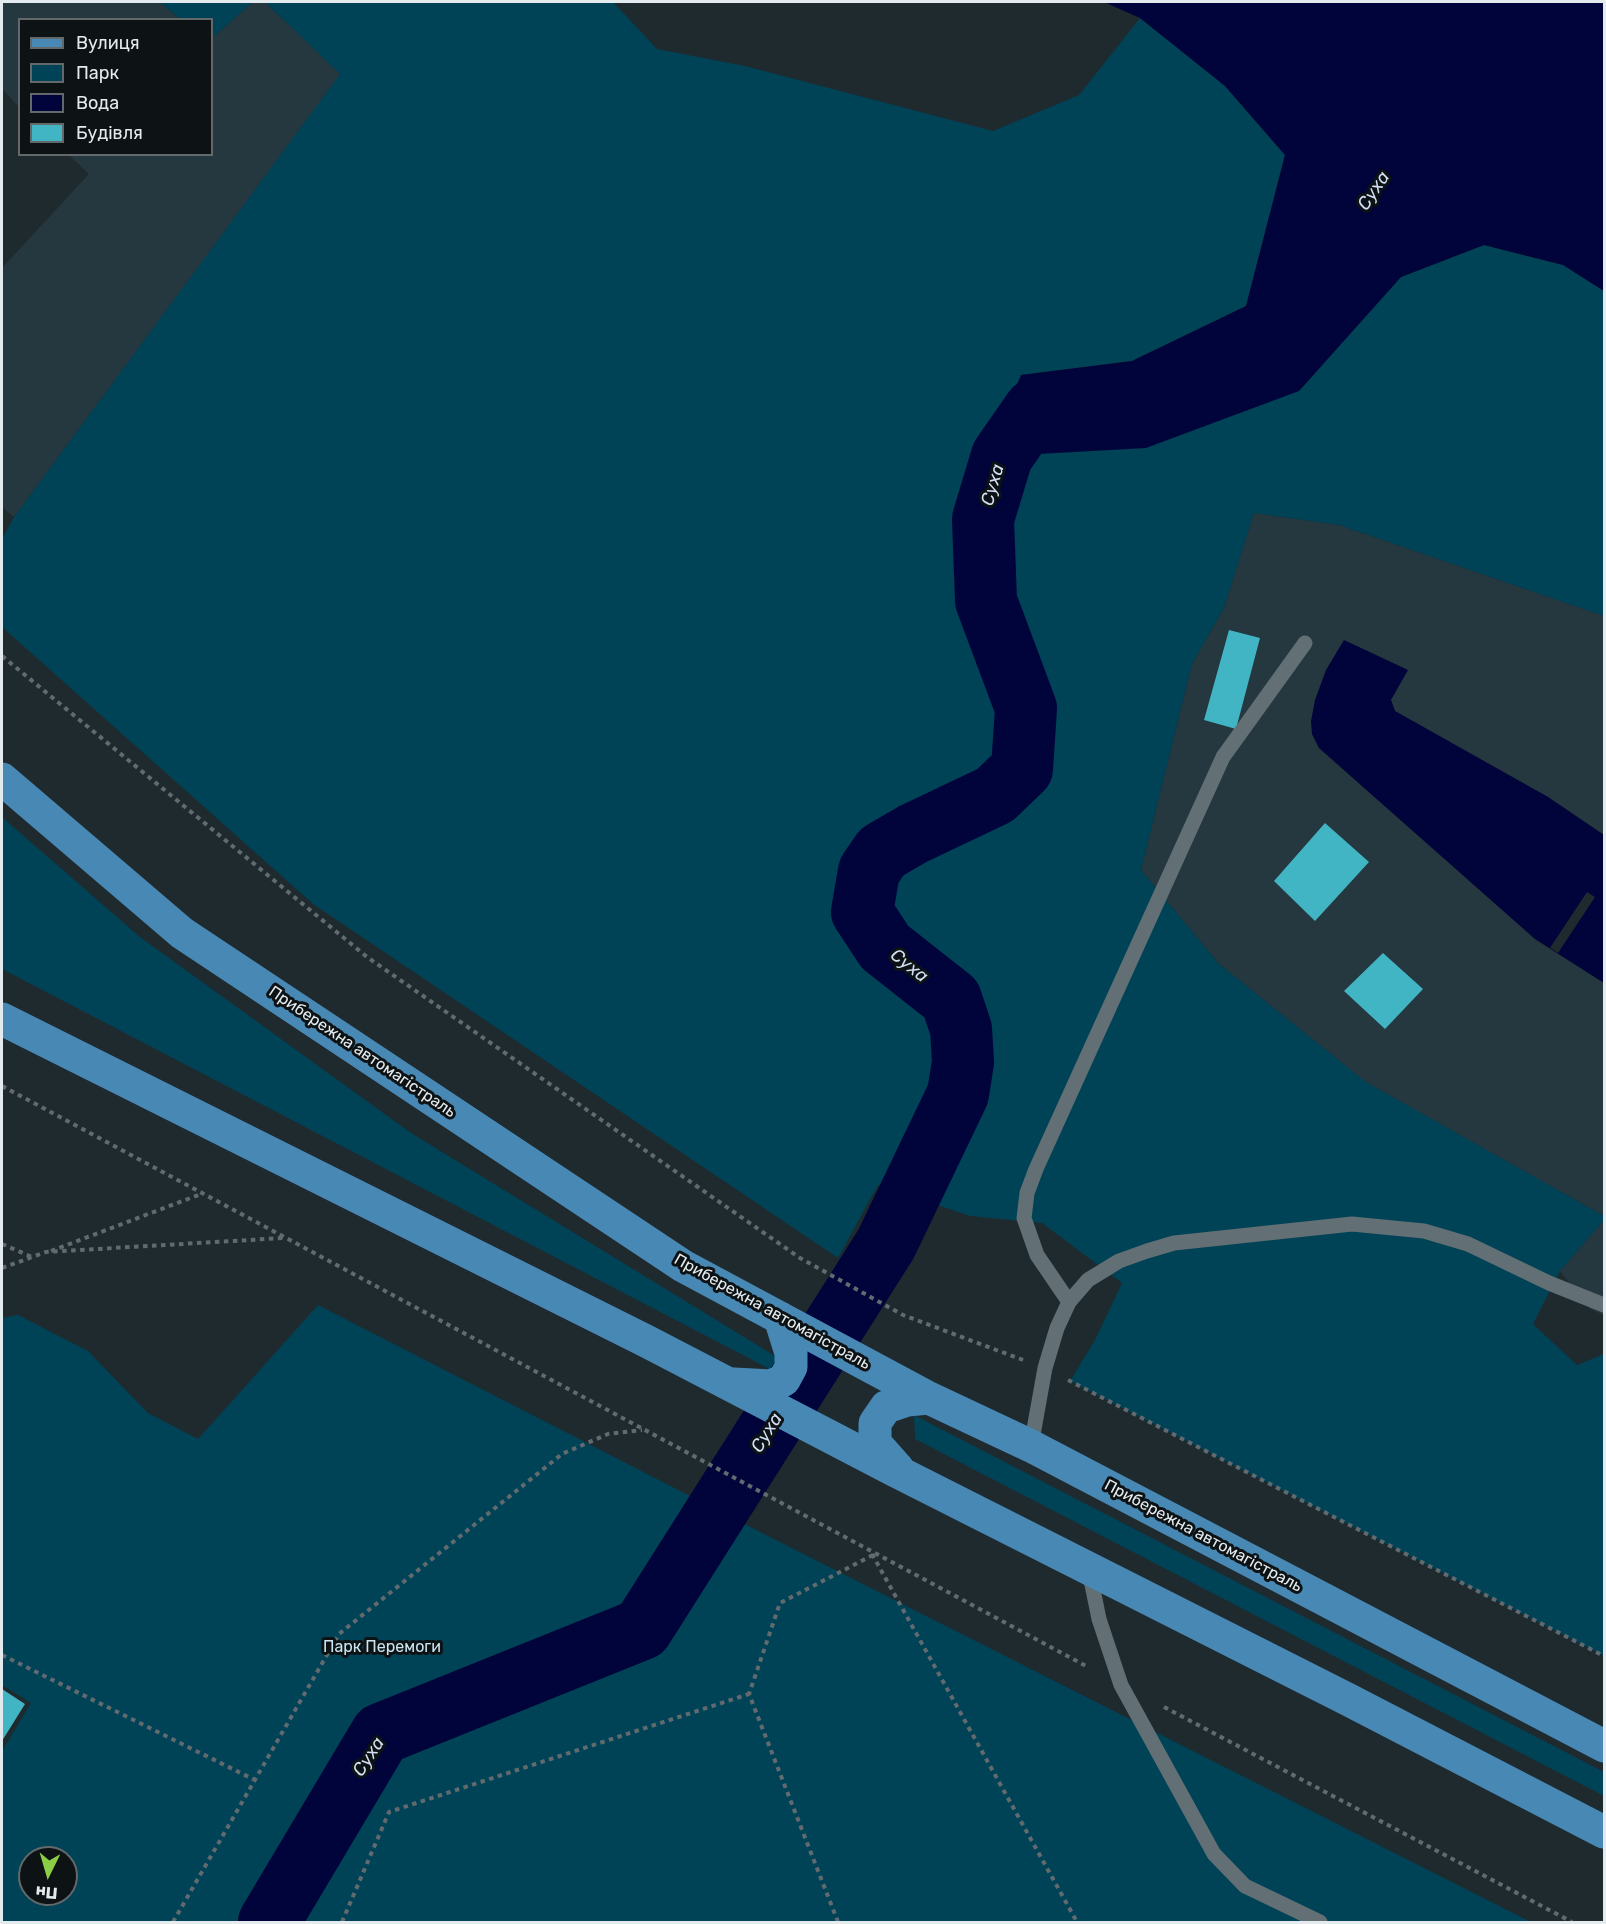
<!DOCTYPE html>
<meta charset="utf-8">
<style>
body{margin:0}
#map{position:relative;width:1606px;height:1924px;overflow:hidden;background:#1f2a2f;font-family:Rubik,sans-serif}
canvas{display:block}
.frame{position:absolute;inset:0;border:3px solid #e4ebee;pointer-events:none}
.legend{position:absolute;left:18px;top:18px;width:195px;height:138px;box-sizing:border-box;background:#0d1214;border:2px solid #63696b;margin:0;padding:8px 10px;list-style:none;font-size:18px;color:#e4ebee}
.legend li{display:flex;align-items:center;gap:12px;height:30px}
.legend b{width:30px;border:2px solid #63696b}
.north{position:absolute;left:18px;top:1846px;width:60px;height:60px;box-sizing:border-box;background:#0d1214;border:2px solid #63696b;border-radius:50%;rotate:185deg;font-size:16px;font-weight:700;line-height:24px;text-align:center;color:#e4ebee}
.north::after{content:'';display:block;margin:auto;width:21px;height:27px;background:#8bce46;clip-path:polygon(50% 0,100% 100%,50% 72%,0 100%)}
</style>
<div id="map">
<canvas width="1606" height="1924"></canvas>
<div class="frame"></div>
<ul class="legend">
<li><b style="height:8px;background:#4888b4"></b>Вулиця</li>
<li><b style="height:16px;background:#004256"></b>Парк</li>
<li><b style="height:16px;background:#00043a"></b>Вода</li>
<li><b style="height:16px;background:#42b5c4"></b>Будівля</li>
</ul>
<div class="north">Пн</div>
</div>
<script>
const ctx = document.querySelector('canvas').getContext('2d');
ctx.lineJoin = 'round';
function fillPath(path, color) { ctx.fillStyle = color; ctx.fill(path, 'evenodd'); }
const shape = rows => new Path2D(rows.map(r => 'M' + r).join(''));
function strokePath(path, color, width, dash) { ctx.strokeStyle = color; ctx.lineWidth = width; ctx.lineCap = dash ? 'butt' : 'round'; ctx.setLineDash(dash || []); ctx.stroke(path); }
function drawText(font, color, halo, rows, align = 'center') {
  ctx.font = font + ' Rubik,sans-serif'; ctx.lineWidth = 6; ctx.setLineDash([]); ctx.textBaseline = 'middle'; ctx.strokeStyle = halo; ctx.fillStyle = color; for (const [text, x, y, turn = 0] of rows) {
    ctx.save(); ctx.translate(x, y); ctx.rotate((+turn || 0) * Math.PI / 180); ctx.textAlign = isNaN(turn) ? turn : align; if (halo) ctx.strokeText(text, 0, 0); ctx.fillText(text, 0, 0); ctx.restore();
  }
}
fillPath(shape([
 [2,2,160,2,180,19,20,20,19,107,2,89],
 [253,2,265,2,341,74,14,517,2,507,2,268,89,174,69,155,212,154,212,38],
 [1254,513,1339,525,1604,616,1604,835,1548,797,1394,711,1391,700,1312,734,1319,748,1535,939,1604,983,1604,1216,1366,1083,1219,964,1141,870,1192,664,1224,608],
 [1604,1220,1604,1315,1590,1309,1560,1271]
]), '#25373f');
fillPath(shape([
 [160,2,253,2,212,38,212,20,180,19],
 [265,2,613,2,657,49,745,66,993,131,1079,95,1140,18,1225,86,1285,155,1246,306,1132,361,1021,375,1299,391,1401,277,1484,245,1563,265,1604,291,1604,616,1339,525,1254,513,1224,608,1192,664,1141,870,1219,964,1366,1082,1604,1216,1604,1220,1560,1271,1533,1324,1577,1365,1604,1354,1604,1656,1070,1381,1095,1340,1122,1283,1042,1223,970,1216,878,1185,838,1258,313,904,2,627,2,539,14,517,340,74],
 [2,817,140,937,411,1133,780,1359,783,1376,2,969],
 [318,1305,770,1537,1531,1922,2,1922,2,1751,31,1703,2,1685,2,1318,18,1315,88,1351,148,1413,198,1439],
 [30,1858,66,1858,66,1894,30,1894],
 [914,1415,1604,1772,1604,1796,915,1439]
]), '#004256');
fillPath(shape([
 [1104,2,1604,2,1604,291,1563,265,1484,245,1401,277,1299,391,1146,448,1002,456,991,447,1021,375,1132,361,1246,306,1285,155,1225,86,1140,18],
 [1344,640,1408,670,1391,700,1395,711,1548,797,1604,835,1604,983,1535,939,1319,748,1312,734,1311,721,1315,700,1326,670]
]), '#00043a');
fillPath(shape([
 [1587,892,1595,897,1558,953,1550,948]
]), '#1f2a2f');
strokePath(shape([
 [269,1922,381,1734,642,1629,886,1244,958,1094,963,1062,961,1029,951,999,885,947,862,912,869,871,882,852,913,834,995,795,1022,769,1026,708,986,601,983,519,1002,456,1034,410,1062,408]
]), '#00043a', 62);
fillPath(shape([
 [1229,630,1260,638,1236,729,1204,720],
 [1325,823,1369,862,1315,921,1274,881],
 [1383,953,1423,989,1385,1029,1344,991],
 [2,1689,25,1704,2,1741]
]), '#42b5c4');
strokePath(shape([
 [2,656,367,957,800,1258,903,1315,1023,1360],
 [2,1086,1088,1667],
 [2,1244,32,1257],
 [51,1251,201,1194],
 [2,1268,46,1252,283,1238],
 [1068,1380,1604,1656],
 [872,1554,1077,1922],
 [2,1655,255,1780],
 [1164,1707,1572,1922],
 [173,1922,339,1634,562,1454,608,1434,642,1430],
 [342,1922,389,1812,749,1694],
 [838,1922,749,1694,780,1603,873,1555]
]), '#616b6f', 4, [4.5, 4.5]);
strokePath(shape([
 [1069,1302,1037,1255,1024,1218,1027,1193,1036,1169,1223,757,1305,643],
 [1031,1446,1045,1368,1057,1328,1069,1302,1088,1280,1119,1261,1147,1251,1174,1243,1352,1224,1424,1231,1468,1244,1549,1283,1604,1305],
 [1089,1570,1099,1619,1121,1685,1214,1854,1245,1886,1320,1922]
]), '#626f74', 15);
strokePath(shape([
 [2,779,182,933,683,1266,929,1398,1031,1446,1604,1746],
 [2,1019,648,1342,894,1470,1349,1700,1604,1832],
 [734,1384,771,1386,784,1380,791,1367,791,1353,780,1318],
 [898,1469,875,1443,875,1423,886,1407,907,1400,929,1398]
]), '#4888b4', 33);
drawText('16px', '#e4ebee', '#0d1214', [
 ["Прибережна автомагістраль",362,1052,34],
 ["Прибережна автомагістраль",772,1312,29],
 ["Прибережна автомагістраль",1203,1536,28]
]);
drawText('16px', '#cbe5f0', '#0d1214', [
 ["Парк Перемоги",382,1647]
]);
drawText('italic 18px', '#d3dff4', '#0d1214', [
 ["Суха",1374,191,-56],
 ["Суха",993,485,-74],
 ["Суха",909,966,38],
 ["Суха",767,1433,-58],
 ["Суха",369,1757,-57]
]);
</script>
